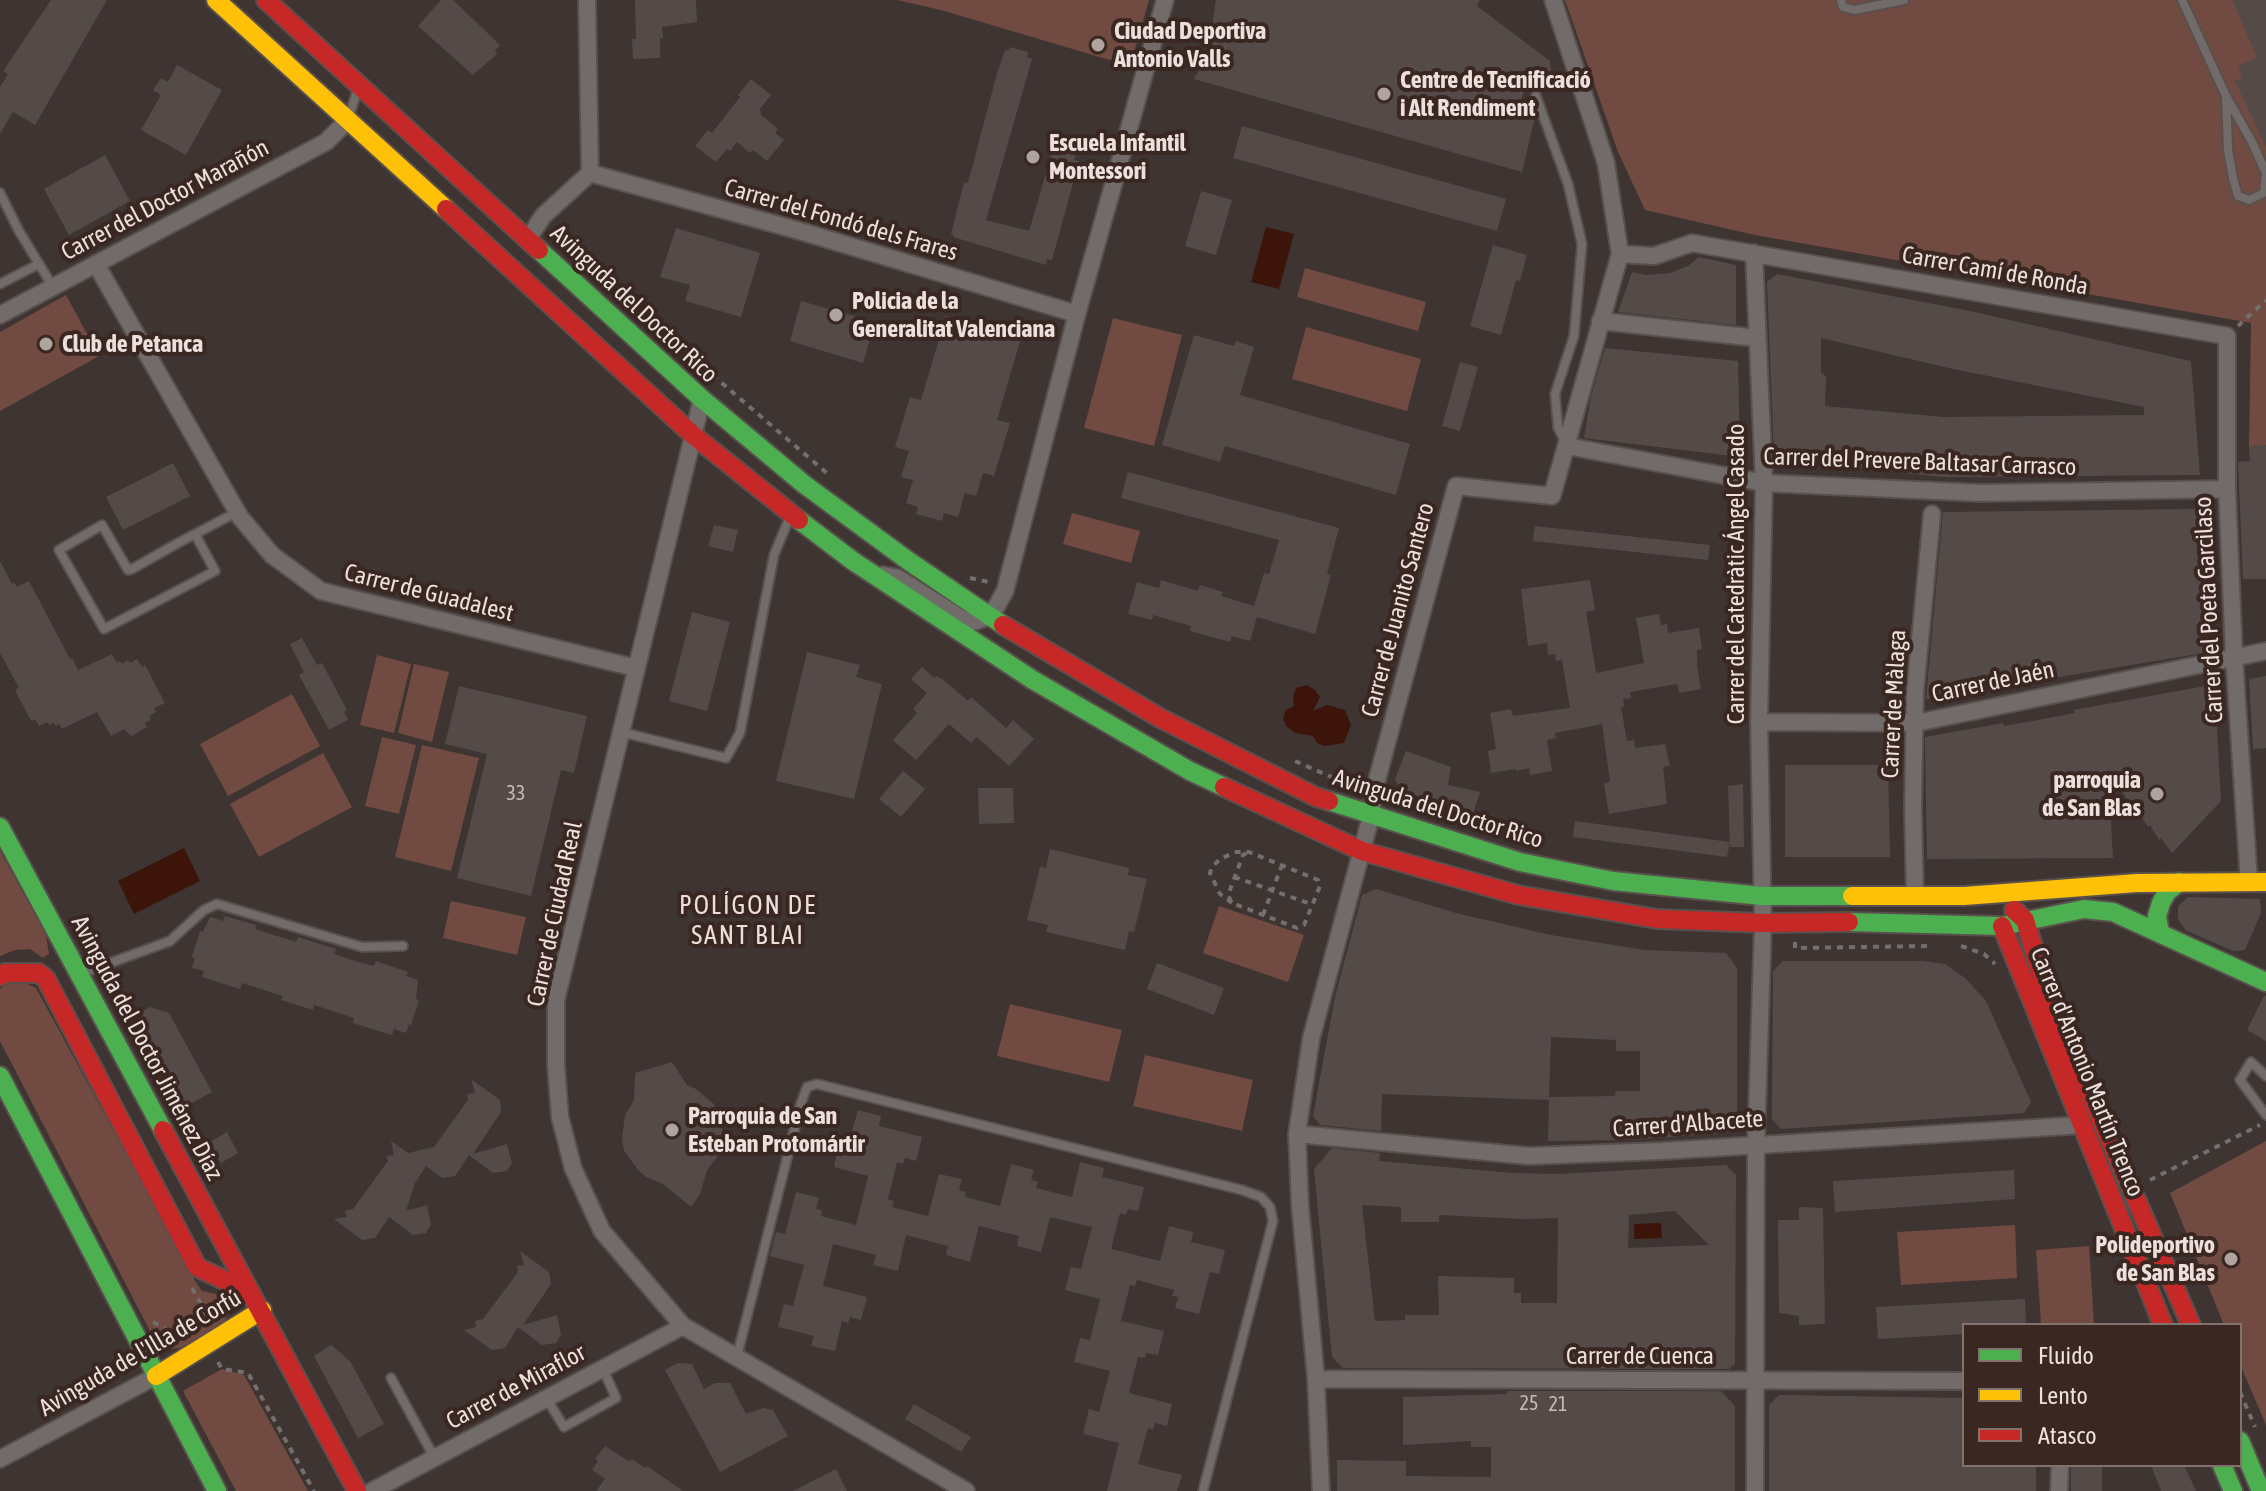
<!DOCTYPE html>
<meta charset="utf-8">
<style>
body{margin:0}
#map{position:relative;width:2266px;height:1491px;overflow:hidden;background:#3e3431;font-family:"Asap Condensed",sans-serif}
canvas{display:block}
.legend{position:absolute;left:1962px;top:1323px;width:280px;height:144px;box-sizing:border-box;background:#3a2722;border:2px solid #82716c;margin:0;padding:10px 14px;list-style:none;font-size:24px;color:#ede0dc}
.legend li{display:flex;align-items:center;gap:16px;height:40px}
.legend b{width:40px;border:2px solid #82716c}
</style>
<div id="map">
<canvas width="2266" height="1491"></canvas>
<ul class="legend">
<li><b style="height:10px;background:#4caf50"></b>Fluido</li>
<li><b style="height:10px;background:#ffc107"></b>Lento</li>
<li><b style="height:10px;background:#c62828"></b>Atasco</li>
</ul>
</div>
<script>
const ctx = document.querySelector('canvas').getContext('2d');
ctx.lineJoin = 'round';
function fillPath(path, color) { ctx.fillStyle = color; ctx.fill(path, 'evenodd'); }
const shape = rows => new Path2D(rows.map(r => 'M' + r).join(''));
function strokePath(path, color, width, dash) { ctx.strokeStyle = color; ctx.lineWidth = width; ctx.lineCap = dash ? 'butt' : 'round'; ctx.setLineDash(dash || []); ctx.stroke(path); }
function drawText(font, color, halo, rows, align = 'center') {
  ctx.font = font + ' "Asap Condensed",sans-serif'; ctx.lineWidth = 8; ctx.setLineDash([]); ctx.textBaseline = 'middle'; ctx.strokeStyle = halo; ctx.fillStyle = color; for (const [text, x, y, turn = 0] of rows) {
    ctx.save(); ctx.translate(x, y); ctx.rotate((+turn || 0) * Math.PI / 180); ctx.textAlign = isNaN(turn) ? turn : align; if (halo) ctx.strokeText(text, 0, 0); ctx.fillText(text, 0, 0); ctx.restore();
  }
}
fillPath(shape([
 [897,0,1149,0,1130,66,941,10],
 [1565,0,2266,0,2266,445,2249,447,2251,323,1755,235,1645,210,1618,152],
 [1305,268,1426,302,1418,331,1297,297],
 [66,295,99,356,0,411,0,332],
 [1113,318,1182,335,1154,446,1084,428],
 [1306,327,1421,359,1407,411,1292,379],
 [1072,513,1140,531,1131,563,1063,544],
 [377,655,411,664,394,733,360,725],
 [414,664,449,672,432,742,398,733],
 [292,694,320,746,228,796,200,744],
 [382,737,416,745,399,814,365,806],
 [422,745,479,758,451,871,395,857],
 [323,753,352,807,259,857,230,804],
 [0,851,46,935,49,954,43,958,30,949,15,950,0,956],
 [451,901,526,917,517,955,443,938],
 [1219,906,1304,935,1288,982,1203,953],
 [11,982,23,982,36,988,195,1281,202,1291,230,1297,235,1303,224,1322,185,1347,172,1349,152,1335,0,1041,0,989],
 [1010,1004,1122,1030,1109,1082,997,1056],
 [1145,1055,1253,1080,1242,1131,1133,1106],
 [2266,1141,2266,1425,2240,1364,2240,1325,2224,1325,2170,1193],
 [2015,1225,2017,1278,1901,1285,1897,1232],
 [2089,1246,2094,1325,2041,1325,2036,1250],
 [222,1369,244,1375,308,1491,236,1491,183,1391]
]), '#714b41');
fillPath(shape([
 [1266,227,1294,234,1279,289,1251,282],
 [1307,685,1315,690,1320,697,1313,711,1327,705,1345,710,1351,725,1344,743,1325,746,1317,743,1313,736,1295,733,1286,726,1283,718,1286,710,1294,706,1293,696,1296,688],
 [184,848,200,881,134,914,118,881],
 [1661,1223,1662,1238,1634,1239,1634,1224]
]), '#3c1409');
fillPath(shape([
 [51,0,107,0,35,125,13,112,0,134,0,87,8,74,3,71],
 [441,0,453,0,500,45,495,51,497,54,473,75,418,26],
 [635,0,696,0,697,22,662,27,663,38,660,38,660,58,633,59,632,39,636,39],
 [1216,0,1480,0,1477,6,1550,61,1551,73,1526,83,1520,105,1535,117,1522,172,1194,79,1208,56],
 [2232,0,2266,0,2266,147,2235,81,2242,78,2238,66,2257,57],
 [1010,47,1028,52,1027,57,1032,59,986,220,1029,231,1052,153,1056,154,1057,150,1076,155,1074,160,1079,161,1052,260,1047,259,1046,265,953,237,954,235,951,234,964,182,968,183,996,77,1005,50,1009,51],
 [177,65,222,90,186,155,141,130,161,95,153,90,161,78,168,82],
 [751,79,771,95,759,110,762,112,760,114,778,129,775,133,784,140,767,161,753,150,750,153,737,142,730,151,727,149,716,162,695,146,708,130,712,133,740,97,738,95],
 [1242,126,1506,199,1497,231,1233,158],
 [105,155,130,201,69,235,44,189],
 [1201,191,1232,200,1216,255,1185,246],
 [676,228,760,253,741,317,685,301,690,285,660,277],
 [1493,245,1527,255,1520,281,1516,280,1501,335,1470,326],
 [1699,257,1736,265,1736,325,1618,312,1632,272,1646,275,1670,273,1688,266],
 [1777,274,1965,310,2191,361,2200,475,1942,477,1778,459,1774,455,1767,282],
 [1821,338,1953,369,2144,407,2144,415,1943,417,1825,406,1826,376,1821,373],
 [801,301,875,322,863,363,790,341],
 [946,316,1021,338,997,420,1010,423,994,476,983,473,976,496,965,493,958,517,944,513,942,521,916,514,918,507,906,503,913,480,901,477,909,451,895,447,910,397,921,400],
 [1194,335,1234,346,1236,341,1254,347,1240,395,1410,444,1396,495,1225,446,1220,462,1162,445],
 [1605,348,1738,361,1740,457,1584,438,1591,396],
 [1460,362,1478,367,1460,431,1442,426],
 [2266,445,2266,579,2243,579,2238,462,2250,461,2249,447],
 [173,463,190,496,123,530,106,497],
 [1128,472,1339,528,1327,574,1331,575,1327,590,1315,634,1257,617,1250,641,1232,636,1230,642,1190,631,1191,626,1153,615,1152,620,1128,614,1137,582,1159,588,1161,580,1198,591,1200,585,1223,592,1221,596,1254,606,1264,573,1269,574,1279,540,1121,498],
 [2195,509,2205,518,2209,578,2213,642,2204,653,1926,699,1943,512],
 [714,525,738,530,733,552,708,546],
 [1535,526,1710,545,1708,560,1533,541],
 [0,561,12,584,15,583,17,587,29,581,70,659,72,658,78,670,112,654,116,662,120,661,122,664,128,660,130,663,137,659,142,667,145,665,165,703,154,708,156,712,149,716,151,720,145,723,147,727,131,736,124,729,111,736,97,712,62,729,59,724,56,726,54,723,49,725,47,722,39,726,35,719,31,721,15,690,19,688,0,653],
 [1590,580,1595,610,1586,612,1596,673,1644,663,1636,618,1659,614,1661,625,1667,624,1668,633,1699,628,1702,649,1697,650,1697,665,1701,689,1679,693,1677,684,1630,692,1631,698,1623,699,1624,707,1621,707,1627,741,1634,740,1635,748,1665,744,1670,766,1663,767,1667,804,1609,814,1604,784,1610,782,1602,724,1555,733,1556,738,1547,740,1552,771,1530,775,1529,768,1516,771,1516,769,1491,773,1488,751,1496,749,1490,713,1511,709,1513,716,1570,708,1562,660,1556,661,1555,654,1548,655,1547,643,1528,646,1521,589],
 [692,612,730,622,707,711,669,701],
 [302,638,317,665,322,663,347,710,344,712,348,720,329,730,299,675,304,672,290,644],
 [807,652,860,665,856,677,882,684,854,799,776,781],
 [922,667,934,678,936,676,942,679,968,701,971,697,1006,728,1013,720,1034,739,1009,766,977,737,971,743,949,724,916,760,893,740,917,713,913,709,927,693,911,679],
 [2266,676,2266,748,2253,749,2249,679],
 [459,686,587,716,574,773,561,770,531,896,457,878,487,754,445,744],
 [2205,686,2215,695,2221,801,2172,853,2161,838,2159,840,2150,825,2148,827,2140,814,2137,816,2108,769,2113,858,1927,859,1925,737,2003,723,2004,726,2038,720,2075,713,2074,710],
 [1406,751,1451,767,1448,785,1480,792,1473,814,1402,791,1395,779],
 [1785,765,1888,765,1890,857,1785,857],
 [903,771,925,789,901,817,879,799],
 [1743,784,1744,847,1730,847,1728,786],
 [978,788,1013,788,1014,823,979,824],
 [1575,821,1730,842,1727,857,1573,837],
 [1050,849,1129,868,1128,875,1147,879,1134,932,1129,931,1125,950,1046,932,1048,925,1027,920,1040,867,1046,868],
 [1376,889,1456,913,1551,935,1645,950,1726,953,1737,968,1737,1132,1628,1140,1548,1141,1549,1100,1382,1094,1381,1131,1320,1125,1313,1116,1335,997,1362,895],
 [1551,1037,1616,1040,1616,1051,1640,1051,1640,1091,1616,1091,1615,1096,1549,1097],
 [2188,897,2260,899,2261,913,2245,950,2233,951,2185,930,2178,919,2178,906],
 [225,916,256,925,255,929,296,942,298,937,336,949,334,954,362,963,374,966,376,961,408,972,406,976,418,980,416,999,419,1000,411,1025,409,1024,406,1033,394,1029,392,1035,353,1023,354,1018,314,1005,313,1010,281,1000,283,996,242,983,240,989,202,977,204,971,192,968,195,959,192,957,200,931,203,932,210,917,223,921],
 [1783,961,1923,961,1945,964,1965,978,1986,1001,2031,1102,2024,1113,1781,1129,1772,1119,1773,971],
 [1157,963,1224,988,1214,1015,1147,989],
 [2264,996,2266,996,2266,1041,2247,1030],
 [150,1007,169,1013,212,1092,183,1108,132,1017],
 [672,1062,687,1085,696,1089,714,1104,724,1136,717,1157,707,1170,700,1194,691,1207,663,1184,646,1177,639,1171,624,1151,622,1139,625,1115,634,1100,635,1073],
 [471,1079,500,1100,501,1112,473,1154,507,1144,512,1163,507,1171,493,1173,469,1155,455,1176,442,1178,426,1166,415,1183,406,1211,427,1205,431,1225,426,1233,413,1235,389,1217,375,1238,362,1240,334,1219,347,1217,345,1211,353,1209,388,1161,386,1156,394,1155,391,1141,408,1153,434,1147,468,1100,467,1094,475,1093],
 [858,1110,881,1116,879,1126,922,1137,916,1161,905,1158,903,1164,897,1162,888,1199,894,1201,892,1207,928,1216,939,1174,962,1179,959,1190,966,1192,965,1197,1000,1206,1011,1164,1034,1170,1031,1180,1038,1182,1036,1188,1072,1197,1080,1162,1104,1168,1102,1177,1144,1187,1138,1211,1128,1209,1126,1215,1120,1213,1111,1249,1160,1261,1169,1226,1193,1232,1191,1242,1225,1250,1219,1274,1210,1272,1199,1314,1175,1308,1178,1297,1172,1296,1174,1290,1137,1280,1135,1286,1130,1285,1121,1321,1164,1331,1158,1355,1146,1353,1145,1358,1138,1357,1129,1393,1172,1404,1167,1426,1155,1423,1153,1430,1148,1428,1138,1464,1182,1475,1177,1491,1107,1491,1119,1443,1083,1434,1089,1409,1099,1412,1110,1371,1074,1362,1080,1338,1090,1340,1100,1299,1065,1290,1071,1267,1081,1269,1092,1227,1050,1217,1041,1252,1017,1246,1019,1236,979,1226,970,1262,946,1255,948,1246,906,1235,898,1271,873,1265,876,1255,833,1244,823,1286,867,1297,861,1320,850,1317,848,1323,842,1321,835,1351,811,1346,814,1336,778,1327,784,1304,793,1306,804,1265,770,1256,776,1232,785,1234,796,1192,819,1198,816,1209,822,1210,821,1216,856,1225,868,1176,834,1167,839,1144,848,1146],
 [227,1132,238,1153,221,1163,210,1142],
 [1332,1148,1380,1153,1379,1161,1512,1173,1557,1174,1726,1165,1736,1175,1735,1364,1729,1369,1343,1368,1332,1357,1314,1169],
 [1362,1205,1401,1207,1401,1222,1439,1222,1439,1215,1524,1219,1558,1218,1557,1303,1521,1303,1521,1293,1514,1293,1514,1278,1438,1276,1439,1315,1405,1315,1405,1320,1375,1321],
 [1675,1211,1709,1245,1628,1248,1629,1215],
 [2014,1170,2015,1199,1835,1212,1833,1181],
 [1799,1207,1823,1208,1825,1324,1799,1325,1799,1316,1779,1313,1778,1220,1799,1220],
 [520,1251,549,1272,551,1284,523,1325,557,1315,561,1335,556,1343,542,1345,518,1327,505,1348,492,1350,464,1330,476,1327,475,1321,483,1319,518,1272,517,1266,524,1265],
 [2025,1299,2026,1325,1964,1325,1964,1334,1878,1339,1876,1307],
 [331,1345,350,1361,384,1424,358,1438,314,1356],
 [678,1363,692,1364,704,1389,715,1383,730,1383,746,1414,763,1408,773,1410,788,1436,720,1472,665,1370],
 [1507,1391,1721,1391,1735,1406,1735,1491,1337,1491,1337,1460,1406,1461,1406,1476,1491,1477,1491,1447,1471,1447,1471,1441,1403,1445,1403,1397,1507,1394],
 [1779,1395,1964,1398,1964,1465,2036,1465,2036,1491,1769,1491,1769,1405],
 [914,1404,971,1437,961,1452,905,1419],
 [605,1446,630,1462,632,1459,645,1468,647,1466,683,1491,596,1491,605,1479,592,1470,598,1461,595,1459],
 [2071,1465,2102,1465,2102,1491,2071,1491],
 [2151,1465,2184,1465,2196,1491,2161,1491],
 [836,1469,847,1491,793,1491]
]), '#544b49');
const lane = shape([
 [1841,0,1843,7,1854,10,1904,0],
 [2182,0,2226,96,2252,142,2266,173,2264,193,2249,200,2238,196,2233,178,2228,150,2226,96],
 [1536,96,1568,184,1582,244,1574,336,1555,394,1558,427,1565,442],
 [348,119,359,86],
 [0,193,19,231,53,287],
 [0,284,39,264],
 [195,534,215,571,104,629,59,550,102,525,128,570,132,569,178,543,237,512],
 [621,732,726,758,740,733,774,555,791,514],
 [80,974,170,941,204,910,217,904,362,947,403,946],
 [2266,1076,2251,1062,2240,1080,2266,1115],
 [737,1356,801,1103,807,1087,817,1084,1242,1190,1261,1197,1270,1207,1273,1221,1203,1491],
 [391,1378,434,1457],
 [547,1399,564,1427,616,1398,603,1369]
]);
const street = shape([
 [590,173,800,231,1077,314],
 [528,239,543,216,590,173,587,0],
 [1754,253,1764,483,1759,722,1763,923,1756,1143,1755,1491],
 [1620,254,1654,256,1692,243,2227,336,2227,489,2234,656,2249,882],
 [96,264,240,517,272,555,321,591,636,668],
 [0,315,326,142,348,120],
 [1600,321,1757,338],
 [702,399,556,1000,556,1065,560,1117,573,1168,602,1231,683,1326,966,1491],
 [1567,446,1764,483,1981,493,2227,489],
 [883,575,898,578,961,618,973,622,991,616,1005,591,1077,314,1165,0],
 [1759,722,1916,723,2266,651],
 [1915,897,1913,808,1915,693,1932,514],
 [1297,1134,1529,1156,1662,1151,2083,1125],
 [1316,1379,1964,1381],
 [0,1459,156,1376],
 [372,1491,683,1326],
 [1321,1491,1316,1379,1300,1205,1297,1134,1311,1039,1371,816,1374,791,1456,486,1552,496,1620,254,1606,163,1553,0],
 [2059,1491,2060,1465]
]);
const fast = shape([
 [539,250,702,399,805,485,910,562,1003,625],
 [799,520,853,561,1033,680,1190,771,1224,787],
 [1329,801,1520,862,1613,881,1762,896,1852,896],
 [0,827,163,1130],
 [1849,922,2002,926,2084,909,2113,912,2266,982],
 [2160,933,2157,916,2161,903,2167,892,2179,882],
 [0,1076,217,1491],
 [2240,1441,2261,1491],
 [2222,1465,2233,1491]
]);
const slow = shape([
 [216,0,446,209],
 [1852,896,1964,896,2137,883,2266,882],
 [156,1376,262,1310]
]);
const jam = shape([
 [266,0,539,250],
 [446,209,693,435,799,520],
 [1003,625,1160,718,1316,797,1329,801],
 [1224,787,1362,851,1518,895,1657,919,1763,923,1849,922],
 [2014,910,2025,920,2050,1003,2191,1325],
 [2002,926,2163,1325],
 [0,976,5,973,39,973,46,979,197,1267,251,1293],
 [163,1130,357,1491]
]);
strokePath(lane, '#59504d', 12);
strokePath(street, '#59504d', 20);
strokePath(fast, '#59504d', 22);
strokePath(slow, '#59504d', 22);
strokePath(jam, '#59504d', 22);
strokePath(shape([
 [554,229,614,287],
 [2238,326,2266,300],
 [667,336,828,474],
 [970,578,989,582],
 [1295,761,1345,783],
 [1234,877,1311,904],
 [1232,903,1220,894,1210,873,1212,867,1220,859,1236,852,1249,852,1318,880,1320,886,1304,925,1297,928,1232,903,1228,895,1243,855,1249,852],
 [1263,915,1282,865],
 [1795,942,1795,948,1932,946],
 [1961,946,1984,954,1995,964],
 [2150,1180,2260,1125],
 [192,1288,204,1309,205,1320],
 [153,1322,181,1337],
 [218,1362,222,1369,248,1373,314,1491],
 [118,1375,120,1353],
 [2240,1392,2255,1427]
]), '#746f6c', 4, [6, 6]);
strokePath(lane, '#716b69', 8);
strokePath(street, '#716b69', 16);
strokePath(fast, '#4caf50', 18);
strokePath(slow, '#ffc107', 18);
strokePath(jam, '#c62828', 18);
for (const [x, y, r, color] of [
 [1098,45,8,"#b0a4a0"],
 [1384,94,8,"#b0a4a0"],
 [1033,157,8,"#b0a4a0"],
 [836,315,8,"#b0a4a0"],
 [46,344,8,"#b0a4a0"],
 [2157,794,8,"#b0a4a0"],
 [672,1130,8,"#b0a4a0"],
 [2231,1259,8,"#b0a4a0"]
]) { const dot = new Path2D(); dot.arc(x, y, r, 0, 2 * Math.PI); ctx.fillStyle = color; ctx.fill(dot); strokePath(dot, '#3a2722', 3); }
drawText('20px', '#c7bbb7', null, [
 ["33",516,794],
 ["25",1529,1404],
 ["21",1558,1405]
]);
drawText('bold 24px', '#ede0dc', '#3a2722', [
 ["Ciudad Deportiva",1114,31],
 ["Antonio Valls",1114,59],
 ["Centre de Tecnificació",1400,80],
 ["i Alt Rendiment",1400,108],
 ["Escuela Infantil",1049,143],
 ["Montessori",1049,171],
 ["Policia de la",852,301],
 ["Generalitat Valenciana",852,329],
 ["Club de Petanca",62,344],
 ["parroquia",2141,780,"right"],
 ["de San Blas",2141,808,"right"],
 ["Parroquia de San",688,1116],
 ["Esteban Protomártir",688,1144],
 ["Polideportivo",2215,1245,"right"],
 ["de San Blas",2215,1273,"right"]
], 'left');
drawText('24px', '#ede0dc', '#3a2722', [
 ["Carrer del Doctor Marañón",165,200,-28],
 ["Carrer del Fondó dels Frares",841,220,16],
 ["Carrer Camí de Ronda",1995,271,10],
 ["Avinguda del Doctor Rico",634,304,43],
 ["Carrer del Prevere Baltasar Carrasco",1920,462,2],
 ["Carrer del Catedràtic Ángel Casado",1736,574,-90],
 ["Carrer de Guadalest",429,593,14],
 ["Carrer de Juanito Santero",1398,610,-75],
 ["Carrer del Poeta Garcilaso",2209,610,-93],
 ["Carrer de Jaén",1993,682,-12],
 ["Carrer de Màlaga",1894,704,-87],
 ["Avinguda del Doctor Rico",1438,809,17],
 ["Carrer de Ciudad Real",555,914,-78],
 ["Avinguda del Doctor Jiménez Díaz",147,1048,62],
 ["Carrer d'Antonio Martín Trenco",2087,1072,68],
 ["Carrer d'Albacete",1688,1124,-4],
 ["Avinguda de l'Illa de Corfú",140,1353,-30],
 ["Carrer de Cuenca",1640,1356],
 ["Carrer de Miraflor",516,1387,-28]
]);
ctx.letterSpacing = '2px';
drawText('26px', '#ede0dc', '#3a2722', [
 ["POLÍGON DE",748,906],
 ["SANT BLAI",748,936]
]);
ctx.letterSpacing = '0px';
</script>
